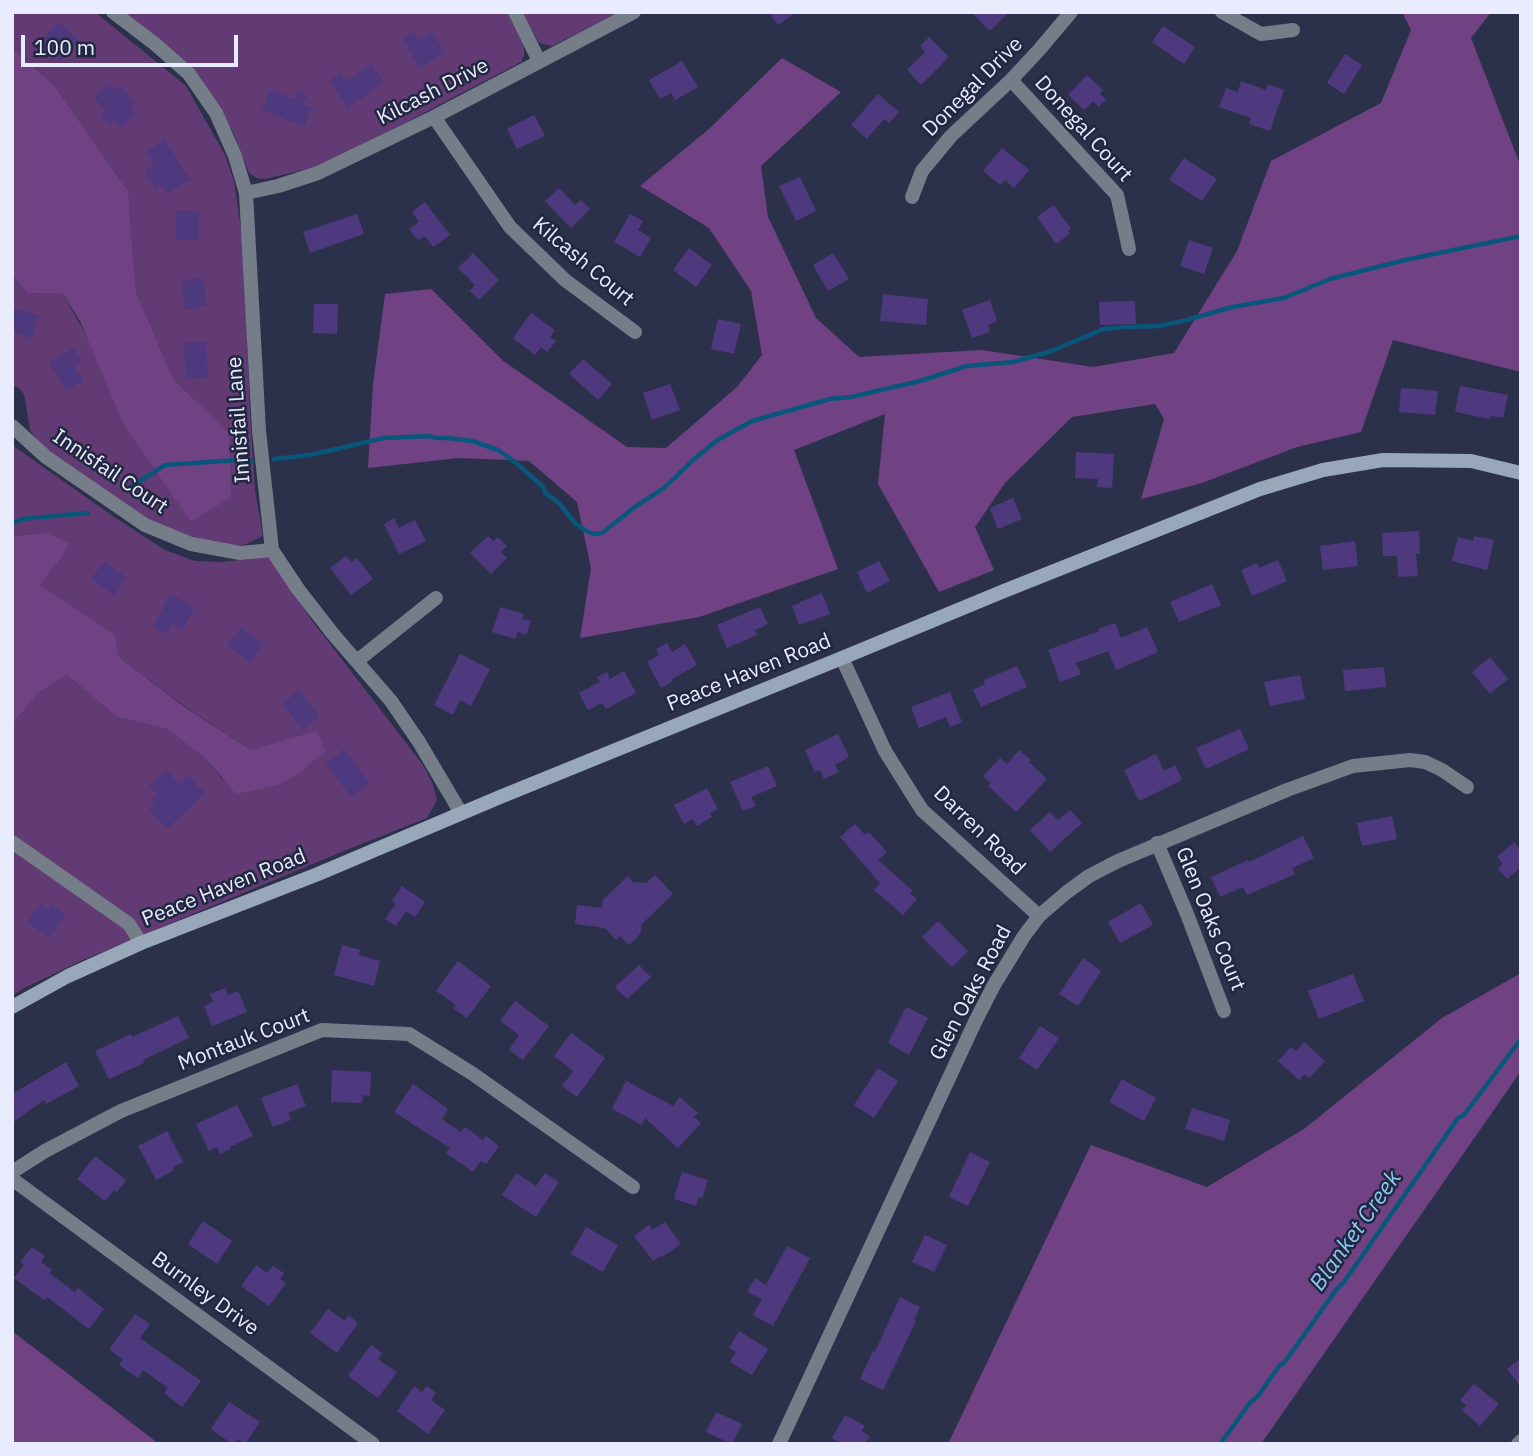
<!DOCTYPE html>
<style>
body{margin:0}
#map{position:relative;width:1533px;height:1456px;overflow:hidden;background:#2c314b;font-family:"IBM Plex Sans",sans-serif}
canvas{display:block}
.frame{position:absolute;inset:0;border:14px solid #e9ecfe;pointer-events:none}
.scale{position:absolute;left:21px;top:35px;width:217px;height:32px;box-sizing:border-box;border:4px solid #e9ecfe;border-top:0;padding-left:9px;font-size:21px;line-height:24px;white-space:nowrap;color:#e9ecfe;-webkit-text-stroke:5px #222740;paint-order:stroke}
</style>
<div id="map">
<canvas width="1533" height="1456"></canvas>
<div class="frame"></div>
<div class="scale">100 m</div>
</div>
<script>
const ctx = document.querySelector('canvas').getContext('2d');
ctx.lineJoin = 'round';
function fillPath(path, color) { ctx.fillStyle = color; ctx.fill(path, 'evenodd'); }
const shape = rows => new Path2D(rows.map(r => 'M' + r).join(''));
function strokePath(path, color, width, dash) { ctx.strokeStyle = color; ctx.lineWidth = width; ctx.lineCap = dash ? 'butt' : 'round'; ctx.setLineDash(dash || []); ctx.stroke(path); }
function drawText(font, color, halo, rows, align = 'center') {
  ctx.font = font + ' "IBM Plex Sans",sans-serif'; ctx.lineWidth = 5; ctx.setLineDash([]); ctx.textBaseline = 'middle'; ctx.strokeStyle = halo; ctx.fillStyle = color; for (const [text, x, y, turn = 0] of rows) {
    ctx.save(); ctx.translate(x, y); ctx.rotate((+turn || 0) * Math.PI / 180); ctx.textAlign = isNaN(turn) ? turn : align; if (halo) ctx.strokeText(text, 0, 0); ctx.fillText(text, 0, 0); ctx.restore();
  }
}
fillPath(shape([
 [12,12,95,12,186,86,225,155,234,181,244,250,250,414,255,491,263,536,244,545,218,546,161,528,42,447,30,430,24,394,19,388,12,386,12,275,29,293,63,294,191,522,230,497,229,432,174,380,136,292,128,191,54,85,12,48],
 [123,12,508,12,524,47,524,55,521,62,347,153,311,168,265,179,257,178,249,173,233,132,199,79],
 [522,12,620,12,552,46,539,43],
 [12,445,114,517,165,550,195,561,221,562,252,559,261,556,272,559,313,622,423,765,432,782,437,800,427,818,346,850,83,960,24,988,12,996,12,725,38,693,67,675,117,717,167,729,207,760,223,780,282,742,251,750,187,708,119,657,115,634,40,585,62,557,46,533,12,536]
]), '#633b74');
fillPath(shape([
 [1402,12,1491,12,1471,38,1521,167,1521,372,1393,340,1361,432,1297,447,1202,483,1141,499,1164,419,1155,404,1072,417,1005,483,975,527,994,570,939,592,878,484,885,414,794,450,838,569,699,617,580,638,591,568,577,502,529,461,459,458,368,468,373,384,385,294,431,289,502,360,627,447,666,448,737,387,762,355,751,291,709,228,640,186,710,128,782,58,841,92,761,166,768,217,816,318,859,357,982,350,1093,367,1174,353,1237,251,1271,161,1381,103,1411,30],
 [12,48,54,85,128,191,136,292,174,380,229,432,231,497,191,522,124,425,80,321,63,294,28,293,12,275],
 [46,533,69,543,62,557,40,585,115,634,119,657,186,708,251,750,317,731,325,751,299,773,278,785,236,794,207,760,167,729,117,717,67,675,38,693,12,725,12,536],
 [1521,973,1521,1071,1261,1444,948,1444,1091,1145,1207,1187,1304,1129,1442,1018],
 [12,1331,54,1363,159,1444,12,1444]
]), '#704283');
strokePath(shape([
 [274,459,310,455,384,438,430,436,435,438,448,438,472,441,498,450,515,462,543,487,545,493,558,502,575,523,588,532,595,534,602,533,635,507,664,488,692,461,716,441,752,421,830,399,851,397,920,381,967,366,1013,362,1049,352,1104,329,1125,327,1159,326,1187,320,1232,307,1284,298,1330,279,1405,260,1521,236],
 [126,490,165,465,238,460,252,461],
 [12,524,22,519,88,513],
 [1220,1444,1250,1403,1258,1396,1279,1366,1284,1363,1336,1290,1344,1282,1458,1118,1464,1115,1521,1039]
]), '#08577b', 4.5);
fillPath(shape([
 [769,12,796,12,778,25],
 [971,12,1009,12,990,31],
 [58,22,79,40,61,61,55,56,52,60,37,47],
 [1163,26,1195,47,1184,64,1152,42],
 [413,31,419,41,432,32,445,52,420,68,402,38],
 [929,37,949,57,921,85,907,70,925,52,920,46],
 [1345,54,1362,65,1344,94,1327,83],
 [682,61,698,87,675,100,671,93,660,99,649,80],
 [371,64,384,82,348,108,329,81,340,73,346,81],
 [1087,75,1103,90,1100,94,1106,99,1099,107,1093,101,1084,110,1068,95],
 [1241,81,1266,90,1268,84,1284,90,1270,131,1249,124,1251,118,1219,107,1226,88,1238,92],
 [109,84,115,90,120,85,136,102,130,108,136,114,121,128,114,120,109,125,100,115,105,110,94,98],
 [270,90,294,99,297,91,307,95,303,104,312,107,304,127,262,110],
 [878,94,899,112,889,123,884,119,867,139,851,125],
 [534,115,545,136,517,149,507,129],
 [165,139,190,180,166,194,161,185,155,189,144,171,154,165,146,151],
 [1002,148,1029,170,1014,188,1005,180,1000,185,983,171],
 [1184,158,1217,179,1202,201,1169,180],
 [800,177,816,211,796,221,779,186],
 [559,188,575,205,581,200,590,209,571,228,545,201],
 [425,202,450,235,433,247,425,236,418,240,409,229,419,222,412,212],
 [1054,205,1071,229,1068,231,1070,234,1056,244,1037,217],
 [176,211,199,211,199,240,176,240],
 [357,214,364,234,310,253,303,232],
 [630,214,643,221,638,230,651,238,640,257,614,242],
 [1189,240,1213,248,1204,274,1180,266],
 [689,248,712,265,696,287,673,270],
 [473,253,499,280,479,300,470,291,475,285,458,268],
 [833,253,849,279,828,291,813,265],
 [203,278,207,306,185,310,181,281],
 [883,294,928,299,926,325,880,321],
 [990,300,997,321,988,325,990,332,972,338,962,310],
 [1135,301,1136,324,1100,325,1099,302],
 [314,304,338,304,337,334,313,333],
 [12,307,39,316,31,338,12,332],
 [531,313,555,330,550,337,556,341,547,352,541,347,535,355,513,338],
 [718,319,741,324,734,354,711,349],
 [206,342,208,378,186,379,184,343],
 [73,348,81,361,74,365,83,381,66,391,49,362],
 [583,359,612,384,598,400,569,374],
 [670,384,680,410,652,420,643,393],
 [1460,386,1508,395,1503,418,1491,416,1490,419,1455,412],
 [1401,388,1438,391,1435,415,1399,412],
 [1076,452,1114,454,1112,488,1097,487,1098,479,1075,478],
 [1013,498,1022,519,998,529,990,508],
 [394,518,399,528,415,520,426,541,399,554,384,524],
 [1419,531,1420,554,1416,554,1418,576,1398,577,1397,556,1383,556,1382,533],
 [488,536,493,541,498,537,507,546,501,552,507,558,491,574,470,553],
 [1474,536,1494,540,1487,570,1452,561,1458,537,1473,541],
 [1355,541,1358,566,1323,570,1320,546],
 [346,556,352,562,357,558,373,579,351,595,330,568],
 [1278,560,1287,581,1252,596,1241,570,1257,563,1259,568],
 [104,561,127,577,114,596,91,579],
 [879,561,890,581,867,593,857,572],
 [1212,584,1221,605,1179,622,1170,602],
 [822,593,830,614,799,625,792,606,800,603,800,602],
 [170,594,195,607,183,629,172,624,167,634,153,627],
 [500,607,524,614,522,619,531,621,526,635,518,632,515,639,492,632],
 [760,607,768,624,755,630,757,635,727,648,717,625],
 [1115,623,1121,638,1147,627,1158,652,1116,670,1108,651,1076,663,1081,674,1060,682,1048,650,1099,631,1098,629],
 [241,627,264,644,250,663,227,645],
 [667,643,672,652,685,644,697,665,672,679,673,681,661,688,647,662,659,655,656,649],
 [460,654,490,669,471,706,460,700,453,715,434,705],
 [1490,657,1508,679,1490,694,1472,672],
 [1017,666,1027,687,981,707,973,690,985,684,984,680],
 [1384,667,1386,687,1345,691,1343,670],
 [624,671,636,693,606,709,602,703,588,710,579,693,600,682,597,677,607,672,610,679],
 [1300,675,1305,699,1270,706,1264,682],
 [299,690,320,716,303,730,282,704],
 [950,692,962,722,950,727,946,717,919,728,911,707],
 [1240,729,1249,749,1206,769,1196,748],
 [838,734,849,757,835,765,839,772,824,779,820,770,815,772,805,750],
 [344,749,370,783,352,798,325,764],
 [1019,750,1031,760,1029,762,1047,779,1016,812,988,786,991,783,983,776,1000,758,1007,764],
 [1156,754,1164,771,1175,765,1182,780,1139,801,1124,770],
 [768,766,777,786,751,797,756,806,743,811,730,782],
 [166,770,179,783,187,775,205,793,167,829,149,810,155,804,151,800,157,794,149,786],
 [707,788,718,809,710,813,712,817,697,826,693,819,684,824,674,805],
 [1070,810,1082,823,1050,852,1030,830,1050,812,1058,820],
 [1392,816,1397,839,1362,846,1357,823],
 [855,824,865,835,869,832,887,852,878,860,913,891,910,893,917,899,903,915,874,890,880,883,840,837],
 [1303,836,1314,858,1292,868,1295,874,1247,895,1243,887,1220,897,1211,877,1248,860,1249,862],
 [1514,842,1521,850,1521,867,1507,879,1498,868,1503,864,1497,857],
 [655,875,673,894,642,924,640,934,629,945,620,936,616,940,606,929,599,927,575,924,577,905,602,908,603,900,628,876,633,882,646,883],
 [402,886,425,902,415,917,406,911,396,926,385,919,396,904,392,901],
 [1141,903,1153,925,1120,943,1108,922],
 [40,904,48,909,52,904,66,914,49,938,27,923],
 [938,921,968,951,952,967,922,937],
 [342,945,360,950,359,955,380,961,374,986,334,975],
 [1083,958,1101,971,1078,1006,1059,994],
 [458,961,491,986,467,1018,453,1008,456,1005,436,991],
 [639,965,651,977,627,999,615,987],
 [1353,974,1364,1001,1319,1019,1308,991],
 [225,988,228,995,238,991,247,1012,212,1026,204,1006,213,1002,210,994],
 [515,1001,549,1026,523,1060,509,1050,519,1035,500,1021],
 [906,1007,928,1018,909,1055,888,1043],
 [178,1016,189,1038,143,1060,144,1063,109,1079,95,1051,131,1034,132,1037],
 [1040,1026,1059,1038,1037,1070,1019,1058],
 [571,1033,605,1058,577,1097,562,1086,573,1071,554,1056],
 [1304,1042,1325,1061,1309,1078,1305,1074,1299,1080,1278,1061,1291,1047,1296,1051],
 [66,1062,79,1086,46,1104,44,1100,12,1123,12,1094],
 [878,1068,898,1081,874,1118,854,1105],
 [332,1070,371,1072,370,1096,363,1095,362,1103,331,1102],
 [1122,1079,1156,1098,1144,1121,1109,1102],
 [626,1081,673,1106,680,1097,698,1113,694,1117,701,1123,678,1148,645,1118,642,1125,612,1109],
 [297,1084,306,1106,288,1113,291,1120,273,1127,261,1098],
 [413,1084,448,1109,442,1119,461,1132,465,1127,483,1140,486,1136,499,1146,486,1164,481,1161,473,1172,446,1153,450,1148,394,1112],
 [237,1105,253,1136,230,1147,231,1149,220,1154,217,1147,209,1151,196,1124],
 [1192,1108,1230,1120,1224,1141,1185,1129],
 [167,1131,183,1162,173,1167,174,1170,156,1180,138,1146],
 [970,1152,990,1162,968,1206,949,1197],
 [95,1156,126,1180,117,1192,114,1190,105,1201,77,1179],
 [682,1172,708,1180,702,1199,699,1197,696,1206,674,1199],
 [516,1173,536,1186,545,1173,559,1182,536,1217,502,1195],
 [203,1221,232,1241,217,1264,188,1244],
 [665,1222,681,1244,662,1257,661,1256,653,1261,634,1236,649,1225,652,1230],
 [586,1227,618,1245,603,1272,571,1254],
 [925,1235,947,1245,934,1272,912,1262],
 [787,1246,810,1258,773,1326,753,1315,762,1299,747,1292,755,1278,766,1285],
 [32,1247,45,1256,41,1262,52,1270,49,1273,75,1292,78,1288,104,1309,89,1329,47,1297,44,1300,14,1278,24,1265,20,1262],
 [256,1265,267,1273,273,1266,284,1273,280,1279,286,1283,269,1306,241,1286],
 [900,1297,920,1307,914,1320,916,1321,883,1390,860,1379,873,1351,875,1352],
 [328,1309,345,1321,348,1315,358,1323,337,1353,310,1333],
 [135,1314,150,1324,140,1338,201,1381,182,1407,164,1393,168,1388,143,1370,138,1378,119,1365,123,1360,109,1349],
 [739,1331,768,1349,752,1375,730,1362,736,1352,729,1348],
 [371,1345,382,1353,378,1359,397,1372,378,1398,348,1376],
 [1521,1358,1521,1387,1507,1369],
 [1474,1384,1499,1404,1480,1426,1462,1410,1466,1405,1460,1400],
 [414,1386,422,1392,427,1386,436,1393,431,1400,445,1410,428,1434,397,1411],
 [229,1402,260,1422,245,1444,238,1439,235,1444,232,1444,211,1429],
 [716,1412,742,1424,732,1444,706,1432],
 [845,1415,865,1426,861,1431,870,1436,865,1444,842,1444,832,1438]
]), '#4f397e');
strokePath(shape([
 [113,12,155,44,189,74,216,113,235,156,246,193,259,431,272,550,298,589,333,634,391,701,419,742,461,813],
 [515,12,539,61],
 [1222,12,1261,34,1293,30],
 [1011,80,1117,195,1129,249],
 [434,117,510,227,565,280,635,332],
 [246,193,278,186,318,173,434,117,634,12],
 [912,197,922,171,951,136,1011,80,1039,50,1071,12],
 [12,426,46,457,145,525,191,544,240,553,272,550],
 [842,658,885,751,922,810,1039,916],
 [357,661,436,598],
 [12,842,129,924,141,943],
 [1157,843,1187,914,1224,1011],
 [12,1172,45,1151,121,1111,322,1030,409,1034,473,1074,633,1187],
 [12,1179,373,1444],
 [779,1444,975,1022,994,985,1024,936,1039,916,1067,892,1089,876,1118,861,1287,790,1353,766,1410,760,1425,762,1442,770,1467,787],
 [1518,1444,1521,1441]
]), '#757d89', 14);
strokePath(shape([
 [12,1007,68,976,141,943,318,874,500,797,842,658,1004,591,1260,489,1323,470,1383,460,1471,461,1521,473]
]), '#99a7ba', 14);
drawText('21px', '#e9ecfe', '#222740', [
 ["Donegal Drive",973,87,-45],
 ["Kilcash Drive",433,92,-27],
 ["Donegal Court",1083,129,48],
 ["Kilcash Court",583,262,40],
 ["Innisfail Lane",239,420,-94],
 ["Innisfail Court",110,472,34],
 ["Peace Haven Road",749,673,-22],
 ["Darren Road",979,831,44],
 ["Peace Haven Road",224,888,-22],
 ["Glen Oaks Court",1210,919,68],
 ["Glen Oaks Road",971,993,-62],
 ["Montauk Court",244,1040,-21],
 ["Burnley Drive",205,1294,36]
]);
drawText('italic 23px', '#8acaf2', '#222740', [
 ["Blanket Creek",1356,1231,-55]
]);
</script>
